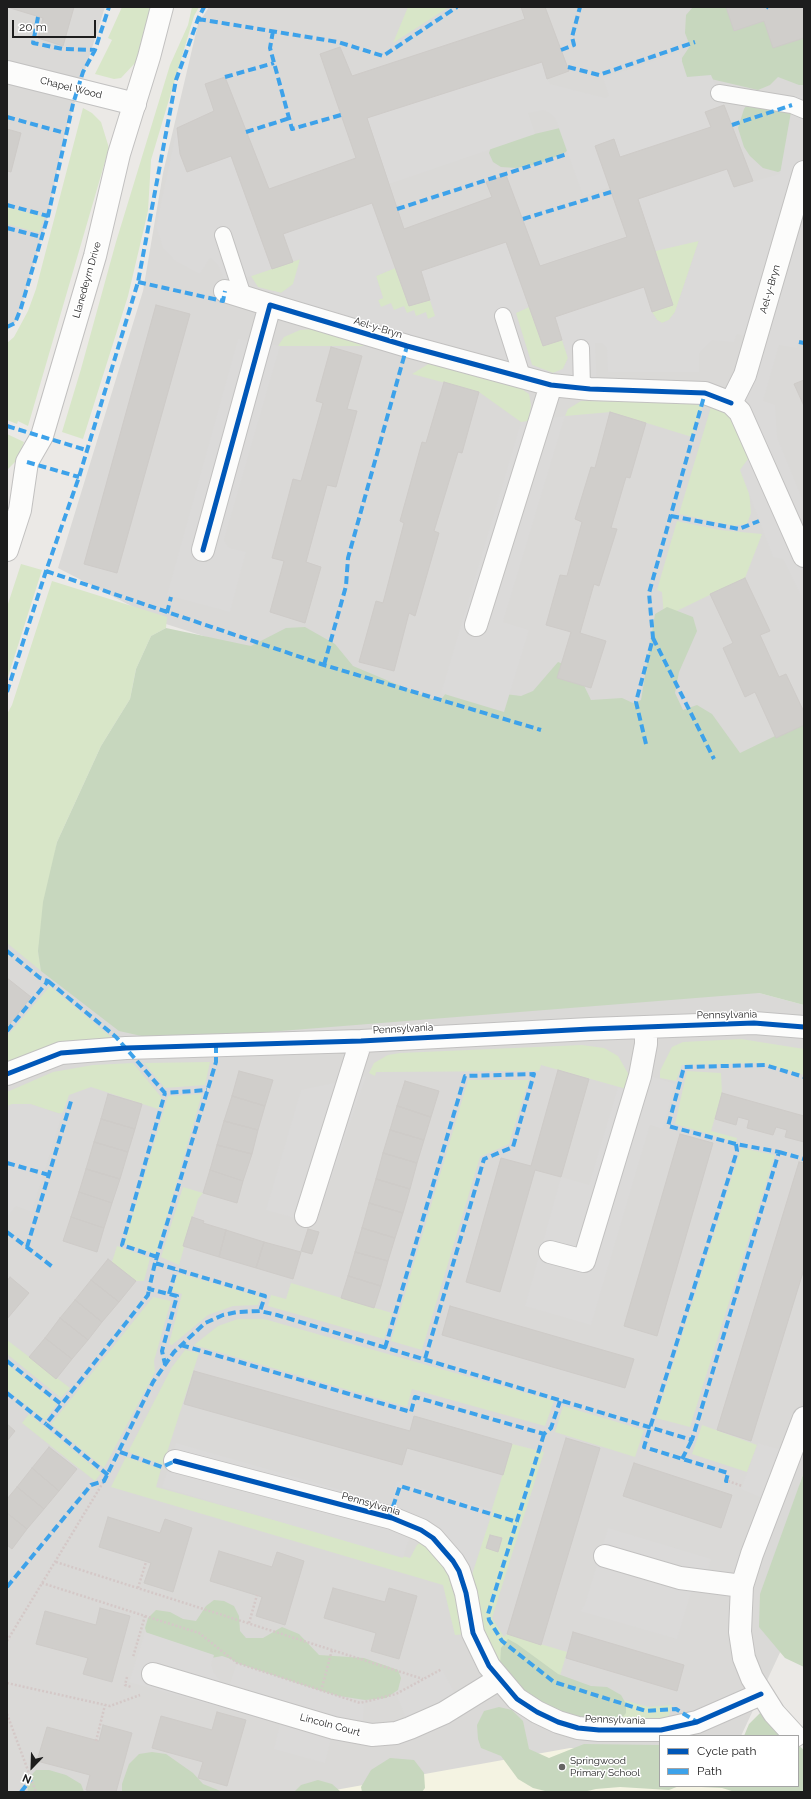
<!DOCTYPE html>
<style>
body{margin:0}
#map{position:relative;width:811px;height:1799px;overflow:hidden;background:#ebe9e6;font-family:Raleway,sans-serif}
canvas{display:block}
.frame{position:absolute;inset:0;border:8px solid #1d1d1d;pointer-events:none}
.legend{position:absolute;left:659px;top:1735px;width:140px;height:52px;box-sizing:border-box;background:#fff;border:1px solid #a5a5a5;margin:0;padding:5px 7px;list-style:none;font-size:12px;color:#1d1d1d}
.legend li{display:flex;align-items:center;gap:8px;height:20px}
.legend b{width:20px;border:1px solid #a5a5a5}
.north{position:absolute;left:12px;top:1747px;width:40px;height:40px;-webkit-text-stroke:3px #fff;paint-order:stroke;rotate:203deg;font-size:11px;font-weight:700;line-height:16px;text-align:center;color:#1d1d1d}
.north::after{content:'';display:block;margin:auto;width:14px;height:18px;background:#1d1d1d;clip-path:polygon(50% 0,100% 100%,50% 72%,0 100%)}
.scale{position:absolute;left:12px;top:20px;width:84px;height:18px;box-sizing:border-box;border:2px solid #1d1d1d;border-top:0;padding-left:5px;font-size:12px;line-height:14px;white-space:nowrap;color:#1d1d1d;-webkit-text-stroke:3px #fff;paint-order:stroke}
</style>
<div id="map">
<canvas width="811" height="1799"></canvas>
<div class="frame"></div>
<ul class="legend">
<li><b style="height:5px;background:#0057b8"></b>Cycle path</li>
<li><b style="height:5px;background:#3da2ea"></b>Path</li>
</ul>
<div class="north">N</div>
<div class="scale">20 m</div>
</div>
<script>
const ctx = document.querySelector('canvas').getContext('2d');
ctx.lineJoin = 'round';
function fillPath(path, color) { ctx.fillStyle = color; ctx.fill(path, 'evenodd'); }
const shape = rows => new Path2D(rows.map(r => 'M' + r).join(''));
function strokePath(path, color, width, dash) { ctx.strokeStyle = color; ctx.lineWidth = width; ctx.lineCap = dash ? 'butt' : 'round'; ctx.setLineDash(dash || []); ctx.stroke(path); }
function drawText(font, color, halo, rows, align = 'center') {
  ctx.font = font + ' Raleway,sans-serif'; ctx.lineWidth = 3; ctx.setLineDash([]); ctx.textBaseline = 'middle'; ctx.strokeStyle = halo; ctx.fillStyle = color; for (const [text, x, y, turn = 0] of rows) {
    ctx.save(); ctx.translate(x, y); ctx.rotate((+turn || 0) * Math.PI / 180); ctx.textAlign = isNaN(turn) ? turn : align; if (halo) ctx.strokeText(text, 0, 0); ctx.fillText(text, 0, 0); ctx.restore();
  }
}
fillPath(shape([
 [7,7,105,7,65,133,48,216,21,308,15,323,7,327],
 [209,7,804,7,804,735,716,768,510,734,166,624,58,568,143,291,163,173,198,24],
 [7,931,759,993,804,1005,804,1472,800,1483,784,1644,741,1736,660,1736,660,1760,387,1792,7,1792]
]), '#dad9d7');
fillPath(shape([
 [570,1748,660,1750,660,1786,798,1786,804,1792,324,1792]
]), '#f4f3e2');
fillPath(shape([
 [122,7,151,7,136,62,121,78,114,79,95,74,112,40,108,38],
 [192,7,199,7,194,16,151,160,148,211,128,296,83,439,62,432,81,369,116,242,170,65,188,25],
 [408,7,449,7,393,43],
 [83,108,92,113,101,122,109,148,28,426,18,421,17,424,7,420,7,343,14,337,28,311,36,289],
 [7,207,45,217,39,233,7,224],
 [699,240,675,312,669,320,662,323,657,320,652,312,673,304,655,251],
 [301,259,293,285,281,293,258,287,251,276],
 [395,268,409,306,430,300,436,316,428,319,381,308,378,300,383,298,376,276],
 [529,307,543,346,562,340,568,358,563,369,553,373,532,365,515,313],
 [313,329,365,346,280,346,276,349,284,337,300,330],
 [430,363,520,388,529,394,531,405,528,423,521,422,479,392,412,374],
 [581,401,687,403,702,406,692,437,611,412,565,416,568,409],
 [711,407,727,411,754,459,749,490,751,513,747,524,734,526,679,514],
 [7,434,24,442,18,459,7,470],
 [677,521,720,530,762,534,745,578,664,617,662,592,657,590],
 [21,564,42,570,7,680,7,607],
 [52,581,167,617,166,628,151,636,136,669,130,699,101,746,57,842,38,951,41,971,7,943,7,714,12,705],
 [50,986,111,1037,7,1065,7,1036],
 [741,1039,804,1049,804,1075,761,1063,682,1065,676,1081,660,1078,660,1071,672,1047,683,1042],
 [582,1045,604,1048,618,1056,629,1075,630,1090,541,1065,539,1071,376,1072,375,1076,369,1073,374,1063,388,1055,400,1053],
 [210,1062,205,1085,165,1088,144,1063],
 [133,1063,162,1098,158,1109,91,1087,69,1095,63,1112,61,1114,30,1104,7,1106,7,1092,53,1072,93,1065],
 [687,1071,721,1073,722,1093,711,1131,737,1138,736,1142,675,1124],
 [468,1080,529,1080,509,1144,480,1157,422,1350,391,1341],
 [202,1094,156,1254,124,1244,168,1096],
 [741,1148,775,1155,690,1427,656,1418],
 [183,1187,203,1193,198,1199,179,1265,161,1257],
 [117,1246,150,1258,144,1281,136,1281,112,1262],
 [178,1274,181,1274,261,1297,258,1305,233,1306,208,1315,172,1345,169,1344,182,1294,172,1291],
 [291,1283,392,1313,384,1339,268,1306,271,1295,286,1299],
 [153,1297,171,1301,154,1361,155,1372,104,1468,51,1424],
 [238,1319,264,1319,554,1401,545,1426,412,1389,407,1407,194,1345,218,1326],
 [7,1340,70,1388,61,1398,7,1354],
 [185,1350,199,1353,163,1465,128,1452,172,1367],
 [7,1364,57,1404,45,1420,7,1390],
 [563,1406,644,1430,635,1457,555,1432],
 [29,1414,101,1473,95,1481,22,1423],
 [702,1425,757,1445,747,1472,692,1454],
 [512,1444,544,1452,492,1618,504,1637,507,1634,567,1652,559,1679,596,1692,648,1707,672,1705,665,1729,642,1731,499,1679,466,1593],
 [126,1457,161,1469,156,1487,410,1558,417,1545,421,1542,438,1553,459,1585,466,1634,455,1635,443,1585,111,1487]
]), '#d8e6c8');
fillPath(shape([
 [693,7,726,7,734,31,764,21,804,38,804,85,799,85,778,77,770,85,758,90,711,79,687,78,682,70,682,58,690,46,685,33,686,15],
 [755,93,791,107,791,166,778,172,763,168,750,156,744,147,738,128,744,109],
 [560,128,571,142,566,152,539,164,516,168,501,167,493,162,489,153,492,144],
 [667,607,693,617,697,631,679,672,675,693,683,710,697,705,712,714,740,753,804,722,804,1005,759,993,230,1035,146,1037,119,1031,41,971,38,951,43,902,57,842,101,746,130,699,136,669,151,636,166,628,251,646,286,628,305,627,335,644,353,666,439,702,459,677,505,694,521,696,533,691,558,662,576,669,591,700,622,698,633,703,641,700,655,614],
 [804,1472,804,1667,785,1658,759,1627,760,1594],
 [214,1600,224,1601,234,1606,239,1616,240,1631,246,1638,263,1638,282,1627,299,1634,319,1655,364,1658,398,1670,401,1678,398,1690,386,1698,365,1700,339,1696,246,1669,231,1659,222,1656,211,1658,148,1638,145,1628,148,1618,156,1610,170,1612,183,1619,196,1621,206,1606],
 [508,1639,517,1644,558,1674,591,1686,607,1687,621,1695,626,1704,626,1713,621,1719,610,1723,570,1720,524,1695,500,1665,501,1648],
 [499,1707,512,1710,523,1721,529,1749,549,1758,584,1744,660,1745,660,1786,679,1786,669,1790,620,1787,596,1789,583,1792,549,1792,533,1788,518,1779,501,1756,481,1748,478,1739,477,1725,484,1711],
 [761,1712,790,1736,744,1736,749,1724],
 [798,1745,804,1750,804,1792,735,1792,722,1788,681,1786,798,1786],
 [152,1752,166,1754,193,1773,203,1784,223,1792,122,1792,122,1784,129,1764,139,1754],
 [390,1758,414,1760,424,1773,425,1788,422,1792,362,1792,361,1787,371,1770],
 [36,1770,49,1770,66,1775,81,1784,84,1792,28,1792,27,1780],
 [318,1780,332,1784,341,1792,294,1792,301,1785]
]), '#c7d7be');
fillPath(shape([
 [679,52,687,77,711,75,724,105,706,112,711,127,620,157,614,140,610,187,583,196,556,120,550,113,543,110,528,113,535,134,389,184,367,118,542,62,550,84,605,98,609,96,603,78],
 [794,95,804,96,804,324,797,348,779,345,763,401,775,405,777,437,804,503,804,602,783,559,773,557,740,470,755,449,740,412,755,339,737,334,734,342,712,340,699,354,699,372,608,372,607,348,601,343,595,343,597,389,270,305,274,291,281,293,293,284,300,259,292,261,283,234,372,203,395,268,376,276,383,298,378,300,381,307,391,303,394,310,404,306,407,313,414,310,416,316,426,312,428,319,435,316,421,271,506,242,529,307,516,313,532,365,553,373,563,369,568,358,555,317,644,287,652,312,657,320,662,323,669,320,675,312,699,241,655,251,638,199,727,169,734,187,780,174],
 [177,128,180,154,187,172,231,156,272,269,251,276,225,282,218,265,210,258,200,274,174,260,163,248,156,226],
 [238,339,280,346,224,540,229,548,246,552,230,612,167,595],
 [565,416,503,622,529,630,504,712,441,693,521,422],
 [641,1073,675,1084,663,1129,650,1125,591,1325,525,1306,561,1177,589,1185,618,1087,635,1093],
 [366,1076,316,1224,266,1210,301,1090],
 [12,1104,30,1104,59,1114,63,1112,32,1212,16,1206,7,1218,7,1106],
 [176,1443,390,1504,397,1481,493,1510,466,1593,413,1527,403,1558,162,1487],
 [758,1443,791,1453,772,1502,741,1489],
 [608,1528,711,1559,705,1581,695,1580,677,1639,580,1611,585,1604],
 [145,1632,214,1655,211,1665,213,1671,223,1684,229,1687,237,1663,351,1701,364,1702,362,1734,334,1728,325,1763,274,1749,280,1724,129,1682],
 [442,1669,460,1703,410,1728,396,1694]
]), '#dbdad9');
const building = shape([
 [7,7,74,7,63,46,38,38,43,18,7,7],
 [521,7,545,7,569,71,547,79,542,62,367,118,404,229,492,197,486,182,506,175,540,266,627,237,595,146,614,139,620,157,711,127,705,112,724,105,753,181,734,187,727,169,638,199,673,305,652,312,644,287,555,317,562,340,543,346,506,242,421,271,430,300,409,306,372,203,283,234,293,262,272,269,231,156,187,172,180,154,177,128,214,111,205,84,225,77,269,189,356,158,320,54,340,47,352,76,525,19,521,7],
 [726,7,804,7,804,38,773,48,764,21,734,31,726,7],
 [7,129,21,133,11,172,7,171,7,129],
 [156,305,190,314,117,573,84,564,156,305],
 [331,347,362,356,347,409,357,411,336,487,327,485,306,562,321,567,305,623,270,612,284,561,272,558,293,479,301,481,323,403,316,401,331,347],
 [804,380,804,406,794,384,804,380],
 [444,382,479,392,462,453,458,452,434,531,439,533,415,616,409,613,394,671,359,662,376,601,383,603,404,523,400,521,422,442,426,443,444,382],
 [610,412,646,423,630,478,626,477,611,528,617,529,599,586,594,584,580,633,606,641,591,688,557,678,571,632,546,625,560,575,567,576,582,522,575,519,591,467,595,468,610,412],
 [745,578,770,631,760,635,779,677,786,674,804,712,804,725,776,738,755,692,745,697,723,648,733,643,710,594,745,578],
 [7,978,31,997,9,1025,7,1023,7,978],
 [558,1070,589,1079,561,1177,535,1170,500,1292,466,1282,501,1158,531,1166,558,1070],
 [239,1071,273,1080,265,1106,232,1096,239,1071],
 [405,1081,439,1091,431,1117,397,1106,405,1081],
 [722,1093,804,1116,804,1142,785,1137,787,1130,776,1127,773,1135,747,1128,749,1120,738,1117,736,1125,715,1119,722,1093],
 [108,1094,142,1104,135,1129,101,1119,108,1094],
 [232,1096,265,1106,258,1130,224,1121,232,1096],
 [397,1106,431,1117,424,1140,390,1130,397,1106],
 [101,1119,135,1129,128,1152,94,1142,101,1119],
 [224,1121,258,1130,252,1154,217,1145,224,1121],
 [390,1130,424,1140,417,1163,383,1153,390,1130],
 [680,1134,713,1143,657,1336,624,1326,680,1134],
 [94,1142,128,1152,120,1179,86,1169,94,1142],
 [217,1145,252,1154,243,1181,210,1170,217,1145],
 [383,1153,417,1163,410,1189,376,1179,383,1153],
 [799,1162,804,1163,804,1269,751,1441,717,1430,799,1162],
 [86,1169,120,1179,112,1203,79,1192,86,1169],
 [210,1170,243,1181,237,1203,203,1193,210,1170],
 [376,1179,410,1189,403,1213,369,1203,376,1179],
 [79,1192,112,1203,104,1228,71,1217,79,1192],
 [369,1203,403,1213,395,1238,362,1228,369,1203],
 [71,1217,104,1228,97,1252,63,1241,71,1217],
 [192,1217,204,1221,203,1223,226,1230,219,1257,183,1246,192,1217],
 [362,1228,395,1238,388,1261,355,1252,362,1228],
 [308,1229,319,1232,312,1254,301,1251,308,1229],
 [226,1230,264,1242,256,1268,219,1257,226,1230],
 [264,1242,301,1252,293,1279,256,1268,264,1242],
 [355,1252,388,1261,381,1286,348,1276,355,1252],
 [108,1259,136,1281,119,1302,91,1280,108,1259],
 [348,1276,381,1286,374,1308,341,1298,348,1276],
 [10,1277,29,1293,7,1319,7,1281,10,1277],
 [91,1280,119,1302,102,1322,75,1300,91,1280],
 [75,1300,102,1322,88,1340,60,1318,75,1300],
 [450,1306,634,1359,625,1388,442,1335,450,1306],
 [60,1318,88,1340,72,1359,45,1338,60,1318],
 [45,1338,72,1359,56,1379,29,1357,45,1338],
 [194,1371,410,1431,414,1416,512,1444,503,1475,407,1448,402,1465,184,1404,194,1371],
 [7,1424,15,1431,7,1441,7,1424],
 [566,1438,600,1448,541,1645,507,1634,566,1438],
 [49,1447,77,1469,59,1491,32,1468,49,1447],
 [634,1463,732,1495,721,1528,623,1496,634,1463],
 [32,1468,59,1491,44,1509,17,1487,32,1468],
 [17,1487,44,1509,27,1529,7,1513,7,1499,17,1487],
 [7,1513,27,1529,12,1549,7,1545,7,1513],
 [108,1517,160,1533,165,1519,192,1528,173,1592,144,1583,151,1563,99,1547,108,1517],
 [490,1535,502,1538,498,1552,486,1548,490,1535],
 [219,1551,272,1567,277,1552,304,1561,285,1625,256,1616,262,1597,210,1581,219,1551],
 [333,1588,385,1602,389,1588,417,1596,399,1659,371,1651,376,1633,324,1618,333,1588],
 [100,1608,130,1616,112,1682,83,1674,88,1658,36,1644,45,1611,96,1625,100,1608],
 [573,1632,684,1665,677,1691,566,1658,573,1632],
 [217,1712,246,1720,227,1786,198,1778,203,1762,152,1748,161,1716,212,1730,217,1712],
 [103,1725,132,1733,116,1792,93,1792,86,1790,90,1775,37,1761,47,1727,99,1741,103,1725]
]);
fillPath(building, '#d0cecb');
strokePath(building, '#cecbc8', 1);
const service = shape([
 [719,93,792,105,804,110],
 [223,235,243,296],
 [503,316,522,376],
 [581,348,582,388]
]);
const minor = shape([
 [7,72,135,104],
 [804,172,745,375,731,403,740,412,804,556],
 [225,291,270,305],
 [203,550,270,305,407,346,551,385,590,389,705,393,731,403],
 [476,625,551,385],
 [7,1074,61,1053,126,1048,361,1041,590,1029,754,1023,804,1027],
 [306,1216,361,1041],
 [550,1252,584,1261,640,1076,646,1044,646,1027],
 [175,1461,392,1518,421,1530,433,1538,453,1561,459,1571,466,1593,473,1633,489,1666,517,1699,537,1712,558,1722,578,1728,599,1730,661,1730,697,1722,761,1694],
 [605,1556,680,1578,742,1586],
 [153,1674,334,1728,372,1735,396,1733,410,1728,444,1713,499,1679],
 [795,1736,774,1713,752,1678,744,1658,740,1632,741,1608,742,1586,752,1554,804,1418]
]);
const tertiary = shape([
 [7,550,20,510,27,462,42,436,95,256,119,154,149,57,162,7]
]);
strokePath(service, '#c2c1c0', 18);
strokePath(minor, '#c2c1c0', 24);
strokePath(tertiary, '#c2c1c0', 24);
strokePath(shape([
 [728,1481,742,1486],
 [56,1562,423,1679],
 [42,1583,145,1616,133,1657],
 [138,1588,146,1562],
 [145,1616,199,1633,237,1663,360,1703,396,1694,442,1669],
 [249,1623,257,1595],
 [7,1641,104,1481],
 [127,1677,125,1685,131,1687],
 [7,1683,110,1706,140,1695],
 [321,1691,332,1650],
 [7,1714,36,1792],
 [96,1741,105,1705]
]), '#d4c8c7', 2.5, [2, 2]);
strokePath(service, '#fcfcfb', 16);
strokePath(minor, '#fcfcfb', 22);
strokePath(tertiary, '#fcfcfb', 22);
strokePath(shape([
 [766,8,767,7],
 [38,17,33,43,63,49,95,50],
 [198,19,338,42,383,56,457,7],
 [273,31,270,48,292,129,341,115],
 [561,50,574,45,572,37,580,7],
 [568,67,599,75,695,42],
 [225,77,274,63],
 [7,117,65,133],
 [732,125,792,105],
 [246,132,290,118],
 [7,205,48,216],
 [397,209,567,154],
 [523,219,611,192],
 [7,228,42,237],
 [138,282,223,301,225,291],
 [7,327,15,323,21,308,48,216,73,104,83,72,95,50,109,7],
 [799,342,804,343],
 [7,426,86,450],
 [27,462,79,477],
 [671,516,739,529,759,521],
 [46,571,324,665,541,730],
 [167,613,171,597],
 [653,638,714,759],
 [324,665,346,586,348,558,407,346],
 [7,692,46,571,79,477,138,282,176,80,198,19,204,7],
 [646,744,636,702,653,638,649,593,705,393],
 [7,951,40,978,48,981,7,1031],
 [48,981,116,1037,165,1093,207,1090],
 [216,1045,216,1062,155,1263,265,1296,260,1311],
 [779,1152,804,1159],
 [7,1163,49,1175],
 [7,1232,54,1268],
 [27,1247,72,1098],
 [157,1257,122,1245,165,1093],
 [155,1263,149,1289,177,1296,162,1351,165,1364],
 [169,1294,176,1270],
 [181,1345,411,1412,415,1397,544,1434,551,1428,560,1401],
 [385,1348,465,1076,534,1074,513,1147,484,1159,425,1359],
 [7,1361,61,1404],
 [7,1393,46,1424],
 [544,1434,488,1614,489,1620,502,1641,554,1682,646,1711,676,1709,697,1722],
 [120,1452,162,1467,175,1461],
 [682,1459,692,1440],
 [108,1475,46,1424,148,1295,149,1289],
 [728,1481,726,1481,728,1473,644,1447,737,1151,736,1144],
 [389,1518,400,1486,517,1522],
 [7,1587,91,1485,104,1481,153,1382,174,1352,205,1323,223,1315,237,1312,260,1311,277,1315,692,1440,779,1152,736,1144,668,1126,684,1067,765,1065,804,1077],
 [21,1792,31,1779]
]), '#3da2ea', 4, [8, 4]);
strokePath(shape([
 [203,550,270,305,407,346,551,385,590,389,705,393,731,403],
 [7,1074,61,1053,126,1048,361,1041,590,1029,754,1023,804,1027],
 [175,1461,392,1518,421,1530,433,1538,453,1561,459,1571,466,1593,473,1633,489,1666,517,1699,537,1712,558,1722,578,1728,599,1730,661,1730,697,1722,761,1694]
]), '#0057b8', 5);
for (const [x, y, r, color] of [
 [562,1767,4,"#656463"]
]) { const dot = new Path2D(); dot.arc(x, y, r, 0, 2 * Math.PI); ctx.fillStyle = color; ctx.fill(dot); strokePath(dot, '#fff', 1.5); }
drawText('10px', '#1d1d1d', '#fff', [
 ["Chapel Wood",71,88,14],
 ["Llanedeyrn Drive",87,280,-74],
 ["Ael-y-Bryn",770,289,-74],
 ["Ael-y-Bryn",378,328,17],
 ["Pennsylvania",727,1015,-1],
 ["Pennsylvania",403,1029,-3],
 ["Pennsylvania",371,1504,16],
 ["Pennsylvania",615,1720,2],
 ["Lincoln Court",330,1725,15]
]);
drawText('10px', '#1d1d1d', '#fff', [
 ["Springwood",570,1761],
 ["Primary School",570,1773]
], 'left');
</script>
